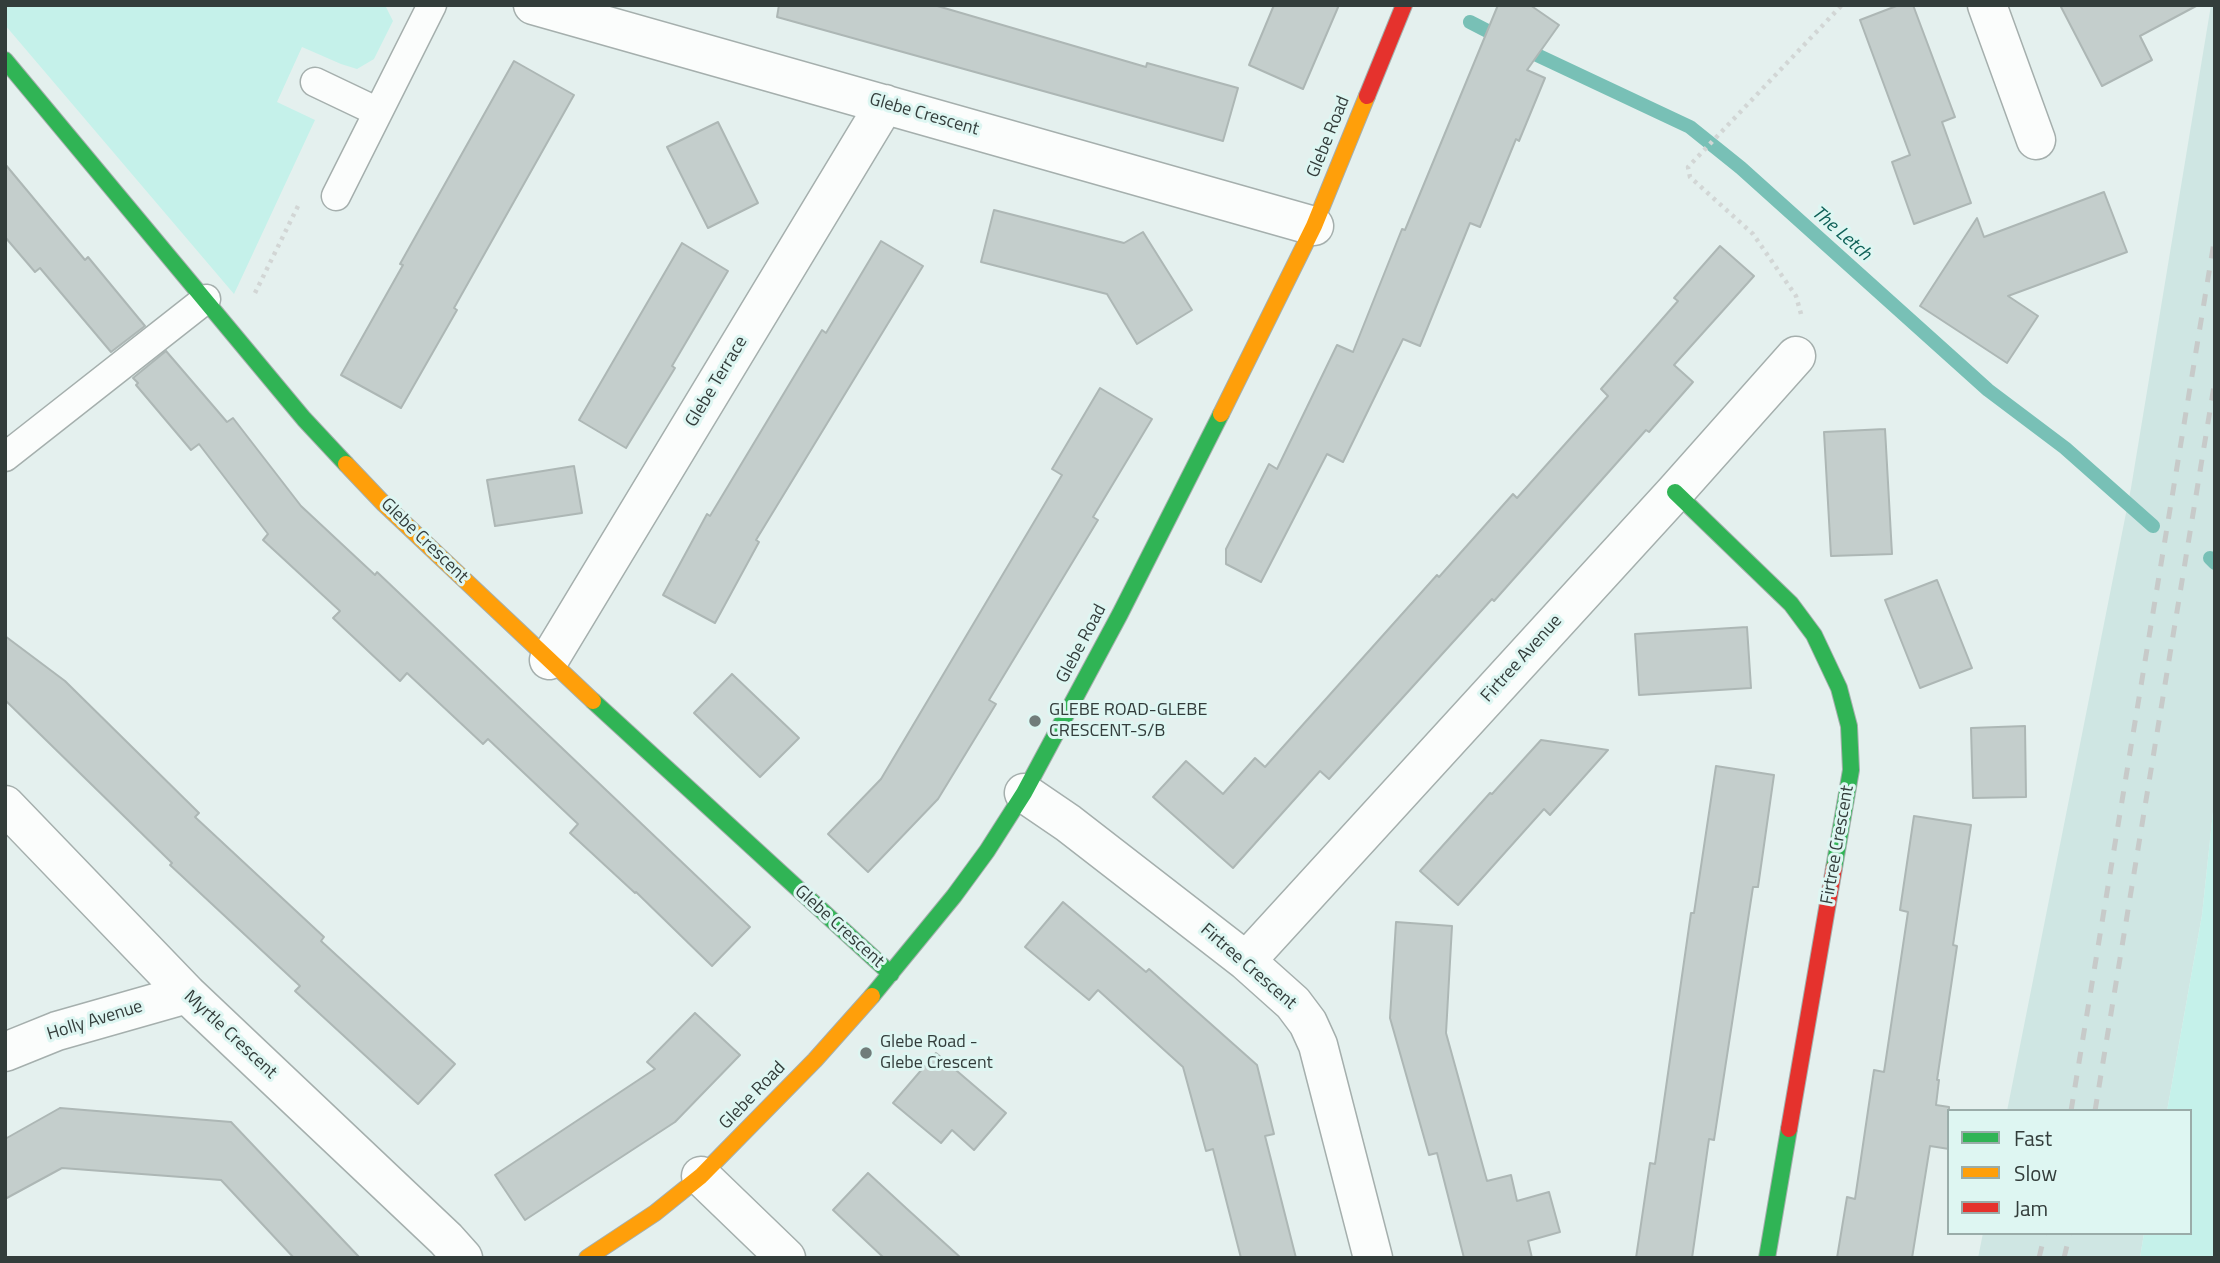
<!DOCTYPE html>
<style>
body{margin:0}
#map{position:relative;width:2220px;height:1263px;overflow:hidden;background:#e4f0ee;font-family:"Titillium Web",sans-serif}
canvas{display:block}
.frame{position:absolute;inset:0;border:7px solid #333d3b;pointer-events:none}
.legend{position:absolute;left:1947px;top:1109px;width:245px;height:126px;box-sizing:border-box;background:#def6f2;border:2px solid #9aaca9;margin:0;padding:9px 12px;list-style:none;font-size:21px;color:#333d3b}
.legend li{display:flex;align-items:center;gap:14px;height:35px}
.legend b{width:35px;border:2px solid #9aaca9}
</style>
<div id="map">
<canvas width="2220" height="1263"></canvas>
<div class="frame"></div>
<ul class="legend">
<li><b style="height:9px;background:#30b455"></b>Fast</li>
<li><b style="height:9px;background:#ff9f0a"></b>Slow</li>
<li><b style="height:9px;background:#e5322d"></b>Jam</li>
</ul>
</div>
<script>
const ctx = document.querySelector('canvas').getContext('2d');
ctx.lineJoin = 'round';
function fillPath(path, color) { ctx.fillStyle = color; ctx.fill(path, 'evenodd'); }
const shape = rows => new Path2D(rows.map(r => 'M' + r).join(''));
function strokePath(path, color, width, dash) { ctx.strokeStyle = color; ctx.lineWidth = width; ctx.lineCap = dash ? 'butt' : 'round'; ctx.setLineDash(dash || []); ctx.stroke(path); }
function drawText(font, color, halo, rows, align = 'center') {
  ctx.font = font + ' "Titillium Web",sans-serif'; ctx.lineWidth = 6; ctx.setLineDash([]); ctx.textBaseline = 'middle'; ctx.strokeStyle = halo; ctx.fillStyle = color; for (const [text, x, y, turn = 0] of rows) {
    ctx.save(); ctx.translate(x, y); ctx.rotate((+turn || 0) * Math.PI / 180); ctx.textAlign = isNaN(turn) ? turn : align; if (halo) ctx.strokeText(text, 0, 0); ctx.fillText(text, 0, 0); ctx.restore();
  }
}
fillPath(shape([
 [2211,5,2215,5,2215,793,2202,915,2167,1111,2007,1111,2131,488],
 [1983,1233,2144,1233,2140,1258,1978,1258]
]), '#cfe6e3');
fillPath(shape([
 [5,5,385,5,393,21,374,59,357,69,341,64,302,47,277,102,315,120,234,294,5,25],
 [2215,793,2215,1258,2140,1258,2144,1233,2190,1233,2190,1111,2167,1111,2202,915]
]), '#c5f1ea');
strokePath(shape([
 [1470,22,1503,39],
 [1522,48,1690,127,1741,168,1988,390,2065,448,2153,526],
 [2210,558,2215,563]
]), '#78c0b6', 14);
const building = shape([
 [779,5,934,5,1146,67,1147,63,1238,88,1223,141,777,17,779,5],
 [1274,5,1339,5,1303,89,1249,65,1274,5],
 [1498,5,1530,5,1559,25,1527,70,1545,78,1519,141,1516,139,1480,227,1470,223,1420,346,1403,339,1343,462,1327,454,1261,582,1226,564,1226,549,1269,464,1277,469,1337,345,1353,352,1402,229,1405,230,1498,5],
 [1899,5,1913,5,1955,117,1942,122,1971,203,1914,224,1892,162,1910,155,1860,20,1899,5],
 [2060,5,2198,5,2140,36,2152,60,2102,86,2060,5],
 [514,61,574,95,454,308,457,310,401,408,341,375,403,265,400,264,514,61],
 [718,122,758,203,708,228,667,147,718,122],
 [5,164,85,260,88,257,145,326,111,352,40,268,35,272,5,237,5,164],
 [2104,192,2127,252,2008,296,2038,316,2007,363,1920,306,1977,218,1984,237,2104,192],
 [994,210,1124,243,1143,232,1192,310,1137,344,1107,294,981,262,994,210],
 [881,241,923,266,756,540,759,542,715,623,663,595,707,514,710,516,822,330,826,333,881,241],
 [682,243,728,271,672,366,675,368,626,448,579,420,682,243],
 [1720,246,1754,276,1674,365,1693,382,1649,432,1646,430,1494,601,1492,599,1329,779,1320,771,1233,868,1153,797,1186,761,1223,794,1255,758,1265,767,1437,575,1439,577,1513,494,1517,498,1608,396,1601,389,1678,301,1674,298,1720,246],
 [166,351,227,422,233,418,301,506,375,575,377,572,750,927,712,966,636,892,635,893,570,833,578,824,488,739,483,744,407,673,400,681,333,618,340,611,263,540,268,534,199,444,191,450,136,385,138,383,133,378,166,351],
 [1100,388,1152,419,1093,517,1098,520,989,700,996,704,938,799,868,872,828,834,881,779,1062,475,1052,469,1100,388],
 [1885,429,1892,554,1831,556,1824,432,1885,429],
 [574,466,582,513,495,526,487,480,574,466],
 [1937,580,1972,668,1920,688,1885,600,1937,580],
 [1747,627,1751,688,1639,695,1635,634,1747,627],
 [5,636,65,681,199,813,195,817,324,937,321,941,455,1064,418,1104,295,991,300,986,170,865,172,863,5,700,5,636],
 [732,674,799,738,760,777,694,713,732,674],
 [2025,726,2026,797,1973,798,1971,728,2025,726],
 [1541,740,1608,750,1550,815,1544,809,1458,905,1420,871,1490,793,1492,794,1541,740],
 [1716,766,1774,775,1758,887,1753,887,1714,1140,1709,1139,1692,1258,1636,1258,1650,1163,1655,1164,1691,913,1694,913,1716,766],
 [1914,816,1971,825,1953,945,1957,946,1937,1080,1939,1080,1936,1105,1949,1107,1949,1149,1930,1146,1912,1258,1837,1258,1847,1197,1855,1199,1874,1070,1884,1072,1908,912,1900,910,1914,816],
 [1063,902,1146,972,1149,969,1257,1065,1274,1134,1265,1136,1296,1258,1241,1258,1213,1149,1206,1151,1183,1067,1098,990,1089,1000,1025,947,1063,902],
 [1396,922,1452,926,1446,1033,1487,1181,1511,1175,1517,1201,1549,1192,1560,1232,1528,1241,1532,1258,1464,1258,1437,1153,1429,1155,1390,1018,1396,922],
 [695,1013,740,1055,675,1122,525,1220,495,1175,655,1069,647,1062,695,1013],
 [936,1053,1006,1113,974,1150,952,1130,941,1143,893,1103,936,1053],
 [60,1108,231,1122,360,1258,294,1258,221,1180,62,1168,5,1199,5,1139,60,1108],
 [868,1173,906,1208,961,1258,884,1258,833,1210,868,1173]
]);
fillPath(building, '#c4cecc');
strokePath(building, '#adb7b5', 2);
const lane = shape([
 [315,82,378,112],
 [336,196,432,5],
 [5,457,206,299]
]);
const street = shape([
 [533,5,1314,226],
 [1987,5,2036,140],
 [549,660,885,104],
 [1024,793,1068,823,1246,961,1293,1003,1308,1023,1318,1045,1373,1258],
 [5,805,187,994,446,1239,463,1258],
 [1246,961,1675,492,1796,356],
 [5,1052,57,1031,187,994],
 [701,1176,786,1258]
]);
const fast = shape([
 [5,60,304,419,346,464],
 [1675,492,1791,604,1814,635,1839,688,1849,726,1851,770,1834,868],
 [593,701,891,974],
 [872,996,954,896,987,851,1024,793,1120,614,1221,414],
 [1767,1258,1789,1129]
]);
const slow = shape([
 [1221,414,1314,226,1367,96],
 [346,464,384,504,593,701],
 [587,1258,655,1213,701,1176,815,1060,872,996]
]);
const jam = shape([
 [1367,96,1404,5],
 [1789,1129,1834,868]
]);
strokePath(lane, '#a5afad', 31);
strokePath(street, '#a5afad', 41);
strokePath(fast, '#a5afad', 18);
strokePath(slow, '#a5afad', 18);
strokePath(jam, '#a5afad', 18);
strokePath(shape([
 [255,293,299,204],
 [1801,314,1796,296,1753,234,1690,177,1688,167,1842,5]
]), '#d2d6d5', 4.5, [3.5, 5]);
strokePath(lane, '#fbfdfc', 28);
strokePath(street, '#fbfdfc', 38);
strokePath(fast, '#30b455', 16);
strokePath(slow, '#ff9f0a', 16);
strokePath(jam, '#e5322d', 16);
strokePath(shape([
 [2071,1111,2215,236],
 [2095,1111,2215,380],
 [2039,1258,2045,1233],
 [2064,1258,2070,1233]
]), '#c7cac9', 5, [12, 12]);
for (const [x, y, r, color] of [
 [1035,721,7,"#717c7a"],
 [866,1053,7,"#717c7a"]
]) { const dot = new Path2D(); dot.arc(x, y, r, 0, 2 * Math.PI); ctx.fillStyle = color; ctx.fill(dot); strokePath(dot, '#def6f2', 2.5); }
drawText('18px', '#333d3b', '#def6f2', [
 ["Glebe Crescent",924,115,16],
 ["Glebe Road",1329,137,-68],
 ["Glebe Terrace",717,382,-59],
 ["Glebe Crescent",424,541,44],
 ["Glebe Road",1082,644,-62],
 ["Firtree Avenue",1522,659,-48],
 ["Firtree Crescent",1838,845,-80],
 ["Glebe Crescent",839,927,42],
 ["Firtree Crescent",1248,967,41],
 ["Holly Avenue",95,1021,-17],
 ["Myrtle Crescent",230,1035,43],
 ["Glebe Road",753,1096,-46]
]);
drawText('18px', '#333d3b', '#def6f2', [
 ["GLEBE ROAD-GLEBE",1049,711],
 ["CRESCENT-S/B",1049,732],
 ["Glebe Road -",880,1043],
 ["Glebe Crescent",880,1064]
], 'left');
drawText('italic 19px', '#0e6057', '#def6f2', [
 ["The Letch",1841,234,41]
]);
</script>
